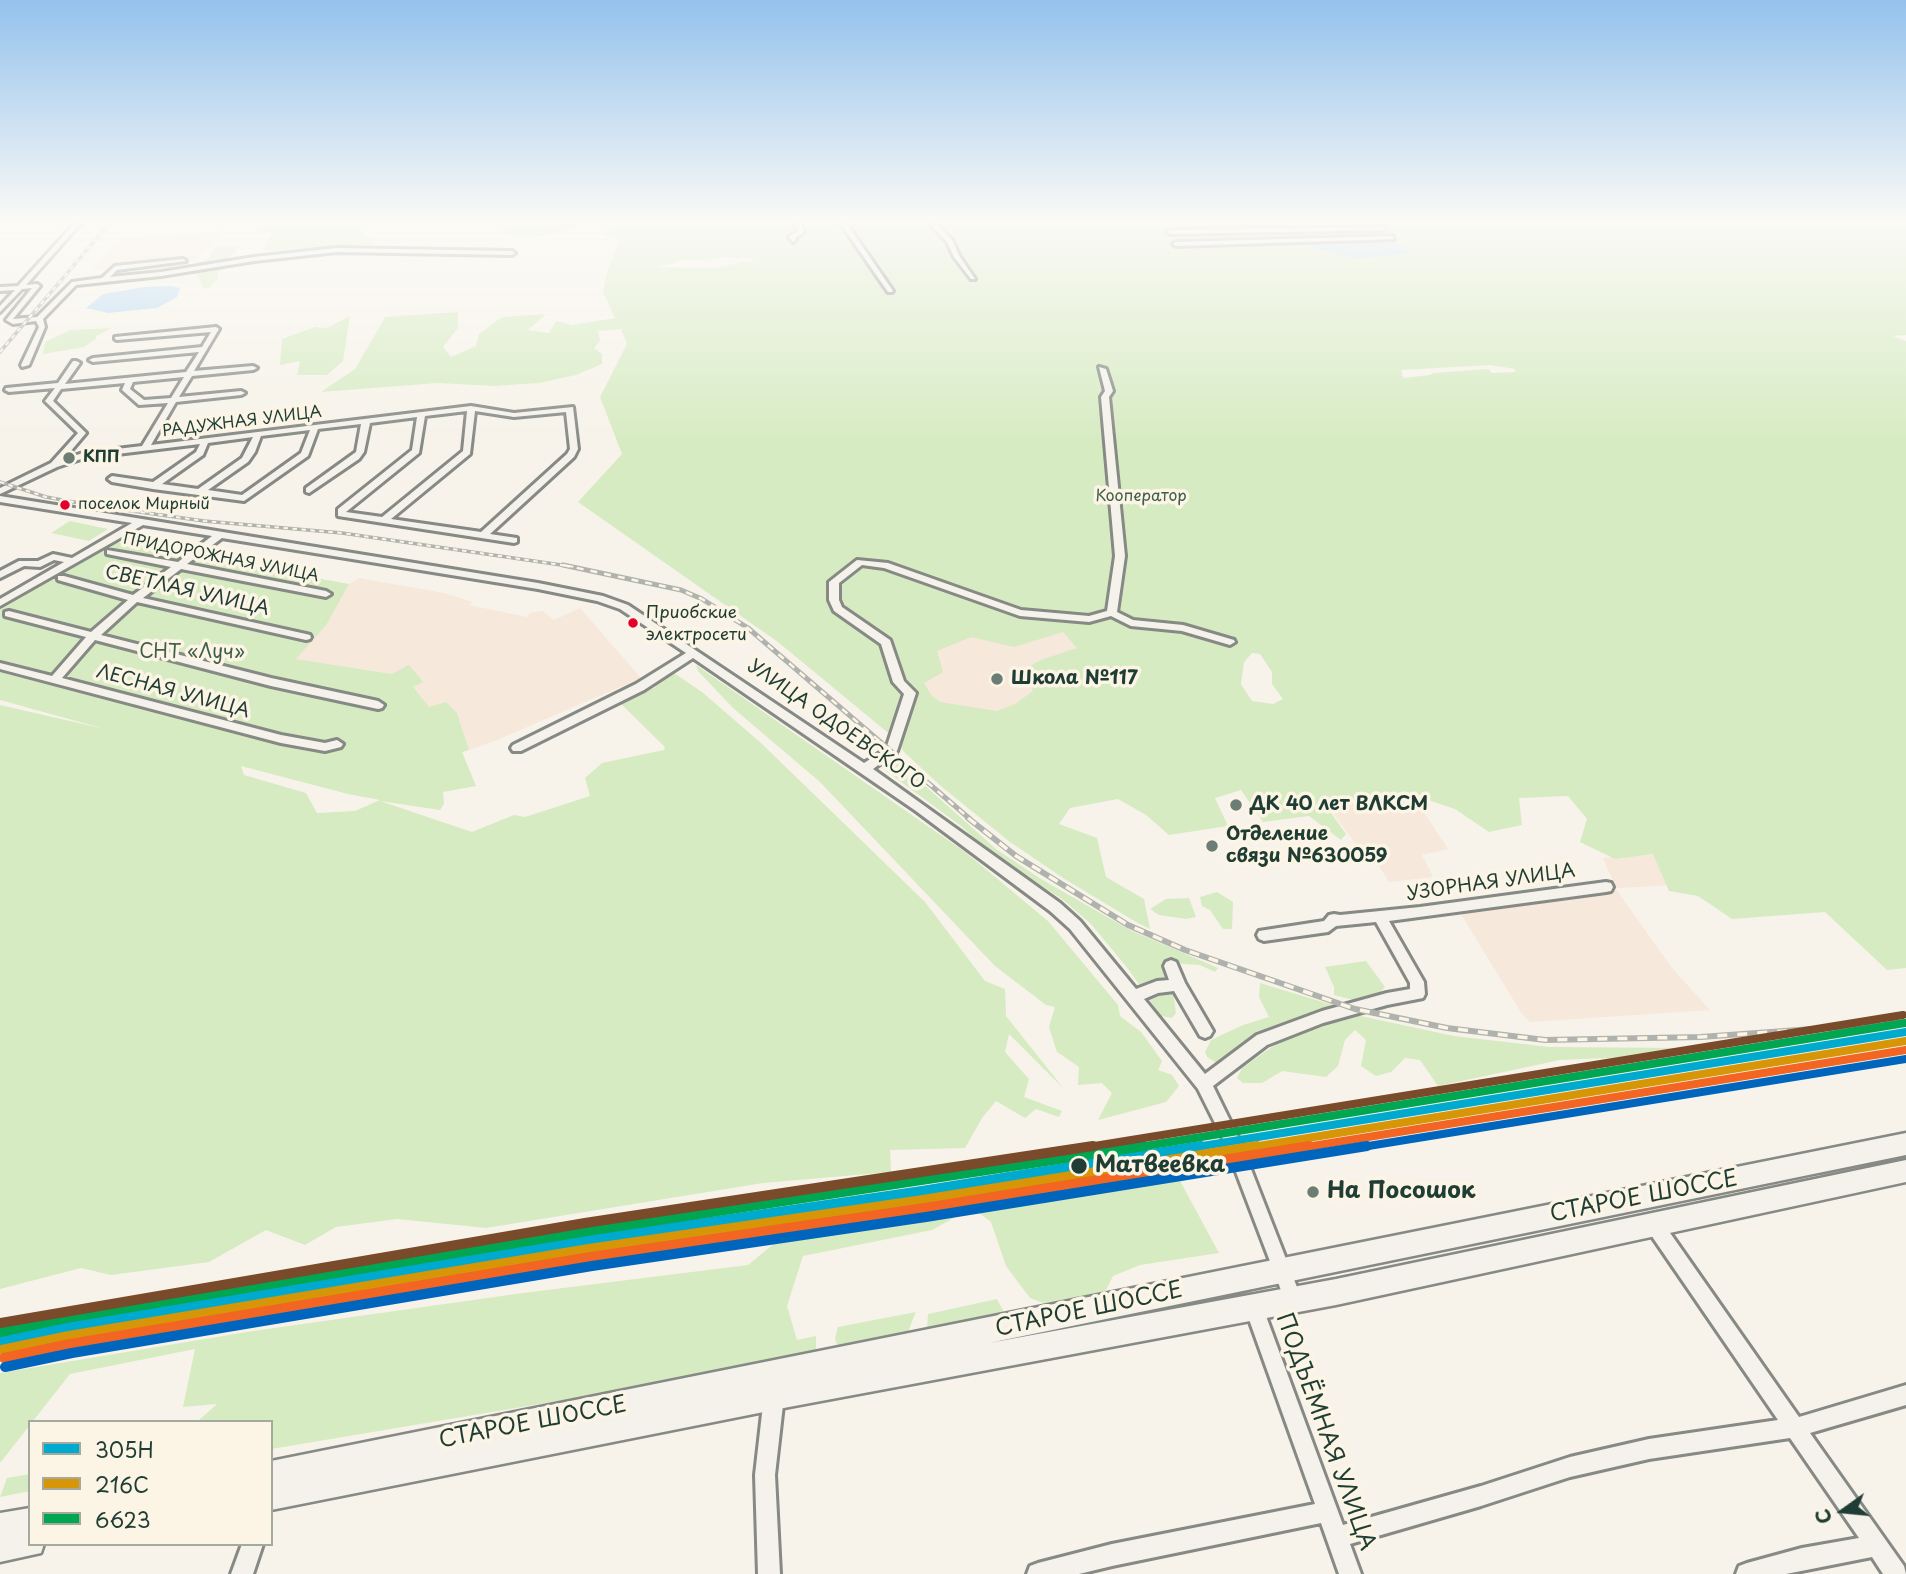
<!DOCTYPE html>
<meta charset="utf-8">
<style>
body{margin:0}
#map{position:relative;width:1906px;height:1574px;overflow:hidden;background:#f7f3ea;font-family:"Playpen Sans",sans-serif}
canvas{display:block}
.legend{position:absolute;left:28px;top:1420px;width:245px;height:126px;box-sizing:border-box;background:#fcf5e5;border:2px solid #a4ab9e;margin:0;padding:9px 12px;list-style:none;font-size:21px;color:#1f3d34}
.legend li{display:flex;align-items:center;gap:14px;height:35px}
.legend b{width:35px;border:2px solid #a4ab9e}
.north{position:absolute;left:1808px;top:1476px;width:70px;height:70px;-webkit-text-stroke:5px #fcf5e5;paint-order:stroke;rotate:255deg;font-size:19px;font-weight:700;line-height:28px;text-align:center;color:#1f3d34}
.north::after{content:'';display:block;margin:auto;width:24px;height:32px;background:#1f3d34;clip-path:polygon(50% 0,100% 100%,50% 72%,0 100%)}
</style>
<div id="map">
<canvas width="1906" height="1574"></canvas>
<ul class="legend">
<li><b style="height:9px;background:#00a9ce"></b>305Н</li>
<li><b style="height:9px;background:#d79608"></b>216С</li>
<li><b style="height:9px;background:#00a651"></b>6623</li>
</ul>
<div class="north">С</div>
</div>
<script>
const ctx = document.querySelector('canvas').getContext('2d');
ctx.lineJoin = 'round';
function fillPath(path, color) { ctx.fillStyle = color; ctx.fill(path, 'evenodd'); }
const shape = rows => new Path2D(rows.map(r => 'M' + r).join(''));
function strokePath(path, color, width, dash) { ctx.strokeStyle = color; ctx.lineWidth = width; ctx.lineCap = dash ? 'butt' : 'round'; ctx.setLineDash(dash || []); ctx.stroke(path); }
function drawText(font, color, halo, rows, align = 'center') {
  ctx.font = font + ' "Playpen Sans",sans-serif'; ctx.lineWidth = 7; ctx.setLineDash([]); ctx.textBaseline = 'middle'; ctx.strokeStyle = halo; ctx.fillStyle = color; for (const [text, x, y, turn = 0] of rows) {
    ctx.save(); ctx.translate(x, y); ctx.rotate((+turn || 0) * Math.PI / 180); ctx.textAlign = isNaN(turn) ? turn : align; if (halo) ctx.strokeText(text, 0, 0); ctx.fillText(text, 0, 0); ctx.restore();
  }
}
fillPath(shape([
 [223,231,198,258,113,265,109,270,92,271,118,239],
 [359,578,444,593,472,602,469,605,527,617,530,613,543,611,554,620,580,608,641,678,497,740,469,750,457,713,429,708,413,687,423,681,392,674,295,659,327,624,349,584],
 [1065,627,1083,645,1044,731,917,698,918,647,970,634],
 [1416,800,1448,849,1422,855,1433,877,1389,882,1374,858,1367,859,1326,804],
 [1663,854,1674,885,1616,888,1603,858],
 [1616,889,1672,968,1710,1010,1530,1022,1522,1014,1459,911]
]), '#f6e8db');
fillPath(shape([
 [266,224,357,225,369,238,379,244,270,251,263,249,273,232,258,233,256,230],
 [520,224,578,224,573,229,543,236,521,238,505,234,502,229],
 [615,224,1407,224,1418,228,1413,224,1906,224,1906,335,1893,336,1906,341,1906,968,1887,970,1825,912,1732,919,1698,896,1669,891,1653,854,1615,859,1580,842,1587,819,1568,796,1519,798,1522,825,1489,832,1455,809,1419,797,1323,802,1346,834,1341,840,1309,816,1263,822,1241,790,1215,798,1228,826,1169,835,1146,815,1118,799,1070,808,1059,824,1097,838,1106,877,1144,899,1150,929,1136,922,1063,878,1010,842,942,787,904,752,900,746,900,735,887,732,778,642,578,502,622,454,600,397,627,344,621,329,598,331,600,341,594,348,602,354,602,364,576,375,539,383,494,386,438,383,321,392,355,369,385,317,458,312,458,328,443,347,451,357,476,346,479,334,502,317,546,314,528,330,549,333,556,321,572,325,615,318,603,292,608,269,620,240,601,234],
 [1393,240,1331,254,1313,249,1310,245],
 [723,257,758,259,715,268,656,267,680,262,676,260,707,260],
 [1490,365,1515,369,1515,372,1492,373,1488,369,1433,373,1430,375,1403,378,1401,370],
 [1063,632,1077,648,1041,660,1025,669,1033,691,1015,704,997,711,940,702,931,695,924,683,943,672,937,651,971,637,1014,647],
 [1252,653,1260,654,1272,672,1272,684,1283,699,1273,704,1252,701,1241,684,1244,662],
 [242,245,227,259,244,259,242,263,217,272,218,279,210,287,204,289,197,275,189,270,194,264,208,259,216,247],
 [350,316,343,361,327,375,297,375,300,361,280,365,282,339,315,327,327,328],
 [112,328,96,336,96,339,84,347,43,354,45,342,70,330],
 [70,521,108,529,89,541,51,533],
 [112,541,349,584,327,624,296,659,392,674,409,665,423,682,413,687,429,707,446,702,457,713,469,750,462,752,476,786,443,792,444,804,440,810,380,801,472,832,514,815,525,817,590,796,585,778,602,763,664,750,665,747,619,702,656,687,649,676,665,667,702,692,761,743,925,902,985,981,1005,989,1006,1016,1064,1089,1009,1034,1005,1052,1029,1079,1024,1097,1062,1111,1059,1117,1036,1109,1025,1118,996,1101,982,1118,965,1148,890,1150,891,1172,763,1183,486,1228,397,1219,336,1227,305,1245,266,1230,209,1262,111,1275,81,1268,0,1289,0,705,105,729,0,700,0,605],
 [241,766,348,794,380,800,355,811,317,813,306,793,244,775],
 [696,665,965,852,1048,921,1118,1005,1120,1016,1141,1032,1162,1061,1158,1070,1172,1075,1179,1086,1166,1102,1098,1120,1112,1093,1102,1083,1078,1085,1079,1067,1057,1052,1049,1027,1055,1007,1046,1005,995,966,820,782,733,708,698,671],
 [889,757,895,759,996,849,1041,879,1130,930,1218,968,1215,972,1200,965,1169,963,1176,1013,1172,1018,1161,1016,1129,970,1091,924,1062,899,992,854,961,826,878,765,883,758],
 [1217,892,1233,902,1232,929,1223,929,1210,910,1202,906,1200,897],
 [1189,898,1196,917,1186,919,1159,915,1150,909,1166,899],
 [1366,961,1385,987,1374,999,1361,1002,1334,995,1334,987,1325,967],
 [1260,983,1336,1006,1279,1026,1220,1065,1207,1057,1205,1052,1211,1040,1243,1025,1269,1017,1259,997],
 [1356,1015,1454,1036,1549,1047,1688,1048,1631,1057,1560,1060,1438,1086,1420,1060,1405,1058,1391,1072,1376,1076,1361,1066,1366,1040,1355,1030,1345,1040,1338,1066,1326,1077,1282,1071,1262,1083,1243,1083,1237,1078,1242,1068,1276,1044,1301,1033],
 [1172,1166,1219,1253,1140,1265,1113,1276,1105,1292,1043,1303,1030,1298,1006,1266,991,1222,972,1208,932,1230,803,1256,787,1306,797,1340,816,1336,816,1354,767,1366,271,1449,271,1422,197,1422,217,1404,183,1407,195,1349,70,1374,0,1463,0,1373,253,1331,523,1293,748,1265,776,1242],
 [997,1299,1004,1312,1002,1317,930,1332,927,1329,928,1314],
 [916,1312,907,1334,838,1350,835,1338,838,1327],
 [30,1474,30,1491,0,1497,7,1478]
]), '#d6ebc2');
fillPath(shape([
 [1394,240,1411,253,1356,259,1313,249,1310,244],
 [171,286,180,288,177,297,157,308,108,313,86,308,103,294,145,287]
]), '#b7d8f4');
const minor = shape([
 [74,224,80,224,26,285,37,284,40,286,13,319,37,317,72,282,102,278,115,266,183,259,186,261,117,270,110,277,161,272,254,257,337,248,512,251,515,253,512,255,337,252,254,261,161,276,76,285,43,319,45,327,29,365,22,367,21,365,39,327,36,321,13,324,6,320,32,288,22,289,0,312,0,306,15,290,0,291,0,287,18,286,74,224],
 [795,224,801,224,804,232,795,238,796,240,793,242,789,237,798,231,795,224],
 [841,224,847,224,893,291,892,292,888,292,841,224],
 [930,224,936,224,952,240,960,257,975,279,971,279,954,257,947,242,930,224],
 [1386,227,1384,230,1170,234,1167,232,1170,230,1386,227],
 [1392,236,1394,239,1176,246,1173,244,1176,242,1392,236],
 [216,327,219,329,194,371,253,366,257,368,253,370,192,376,179,397,241,391,245,393,241,395,176,402,151,445,471,406,514,413,573,407,578,449,574,457,490,534,517,538,517,542,514,543,338,516,338,509,412,450,417,417,370,423,364,452,359,459,309,493,306,492,306,488,356,452,361,424,318,429,308,456,244,501,153,489,112,482,108,479,112,476,153,482,196,452,200,444,84,458,57,467,0,494,0,488,51,463,78,433,45,401,55,388,9,392,5,390,6,388,58,383,73,361,76,361,80,363,65,384,186,372,199,352,93,362,89,360,93,358,202,347,211,332,117,340,115,339,115,337,216,327],
 [184,377,171,398,144,400,130,389,133,382,184,377],
 [125,383,122,390,139,405,168,403,142,446,83,453,64,459,86,433,53,401,61,389,125,383],
 [467,411,463,451,382,517,346,512,419,453,425,416,467,411],
 [475,411,514,417,566,412,570,449,567,454,481,532,391,519,470,454,475,411],
 [310,430,301,453,242,495,208,490,248,462,255,452,261,436,310,430],
 [253,437,242,458,198,489,162,484,203,455,208,443,253,437],
 [1099,367,1106,369,1113,391,1109,397,1125,556,1117,612,1133,620,1183,625,1234,640,1235,642,1230,645,1182,631,1131,626,1111,616,1089,622,1020,616,884,568,862,565,839,583,839,600,842,607,890,640,904,681,916,693,897,751,873,769,1060,903,1080,921,1136,989,1157,981,1169,980,1164,966,1166,962,1171,960,1176,962,1185,983,1213,1031,1210,1036,1205,1038,1200,1036,1174,991,1158,993,1144,999,1205,1074,1257,1035,1322,1011,1387,993,1410,989,1410,983,1376,922,1336,926,1328,932,1264,941,1259,939,1257,935,1259,931,1324,921,1329,915,1334,914,1340,915,1420,907,1606,882,1611,883,1613,887,1611,891,1606,892,1389,921,1424,982,1425,994,1423,998,1387,1005,1323,1023,1267,1045,1213,1086,1240,1141,1302,1300,1299,1306,1293,1309,1287,1306,1225,1143,1198,1089,1070,929,1050,911,916,811,693,658,644,690,521,751,513,751,511,748,513,745,636,684,686,653,620,609,597,601,538,589,222,538,187,564,326,591,331,594,326,597,181,569,143,598,306,634,310,635,311,637,310,639,306,640,137,602,101,635,271,678,378,701,384,705,382,708,378,709,271,686,95,640,62,678,281,735,325,743,337,740,343,744,341,747,325,751,281,743,0,669,0,663,52,676,86,637,5,616,5,612,9,611,91,632,128,600,58,580,58,576,64,576,133,595,171,567,107,554,107,550,178,562,212,536,143,525,0,606,0,599,64,562,54,560,40,567,24,566,0,578,0,571,19,561,38,561,53,554,72,558,132,523,0,502,0,496,538,583,603,596,628,605,864,763,886,749,904,694,893,682,881,644,834,611,829,600,829,582,857,560,888,563,1021,610,1089,616,1107,611,1115,556,1101,397,1105,391,1099,367],
 [1655,1217,1661,1220,1799,1417,1906,1385,1906,1405,1810,1433,1904,1566,1906,1574,1883,1574,1872,1557,1786,1574,1736,1574,1739,1566,1747,1563,1802,1548,1859,1538,1790,1438,1649,1459,1570,1477,1481,1506,1350,1544,1361,1574,1339,1574,1321,1523,1112,1566,1079,1574,1027,1574,1030,1566,1038,1563,1112,1544,1315,1504,1245,1308,1248,1302,1254,1299,1260,1302,1263,1308,1343,1525,1481,1486,1570,1457,1649,1439,1778,1420,1649,1232,1646,1226,1649,1220,1655,1217],
 [774,1386,781,1389,784,1396,775,1475,780,1574,758,1574,755,1475,764,1396,767,1389,774,1386],
 [242,1544,263,1544,253,1574,231,1574,242,1544]
]);
const highway = shape([
 [1906,1133,1906,1155,989,1343,1336,1279,1906,1160,1906,1182,1336,1305,789,1407,271,1510,271,1461,1906,1133],
 [30,1508,30,1544,44,1544,41,1553,0,1562,0,1513,30,1508]
]);
strokePath(minor, '#868984', 6);
strokePath(highway, '#868984', 5);
fillPath(minor, '#f5f2ec');
fillPath(highway, '#f5f2ec');
const railFar2 = shape([
 [0,352,109,224],
 [0,482,46,497,90,505,204,521,342,533,575,567]
]);
const railFar1 = shape([
 [563,565,681,590,702,599,748,628,970,819]
]);
const rail = shape([
 [968,818,1016,856,1128,925,1185,950,1355,1009,1447,1028,1545,1040,1701,1037,1840,1027,1906,1017]
]);
strokePath(railFar2, '#b0b2ad', 3.5);
strokePath(railFar1, '#b0b2ad', 5);
strokePath(rail, '#b0b2ad', 6);
strokePath(railFar2, '#fcf5e5', 2, [4.5]);
strokePath(railFar1, '#fcf5e5', 2.5, [7]);
strokePath(rail, '#fcf5e5', 3.5, [10]);
strokePath(shape([
 [1190,1148,1906,1032]
]), '#00a9ce', 8);
strokePath(shape([
 [0,1341,67,1327,588,1240,922,1191,1201,1146]
]), '#00a9ce', 10);
strokePath(shape([
 [1246,1148,1906,1041]
]), '#d79608', 8);
strokePath(shape([
 [2,1350,69,1336,589,1249,923,1200,1257,1146]
]), '#d79608', 10);
strokePath(shape([
 [1133,1148,1905,1023]
]), '#00a651', 8);
strokePath(shape([
 [0,1332,66,1318,587,1231,1144,1146]
]), '#00a651', 10);
strokePath(shape([
 [1300,1148,1906,1050]
]), '#f26522', 8);
strokePath(shape([
 [4,1358,70,1344,591,1257,925,1208,1310,1146]
]), '#f26522', 10);
strokePath(shape([
 [1082,1148,1903,1015]
]), '#7a4b2a', 8);
strokePath(shape([
 [0,1323,585,1223,1093,1146]
]), '#7a4b2a', 10);
strokePath(shape([
 [1356,1148,1906,1059]
]), '#0065bd', 8);
strokePath(shape([
 [5,1367,72,1353,592,1266,926,1217,1367,1146]
]), '#0065bd', 10);
const sky = ctx.createLinearGradient(0, 0, 0, 444);
sky.addColorStop(0, '#94c2ed');
sky.addColorStop(0.5, '#fbfaf6');
sky.addColorStop(1, '#fbfaf600');
ctx.fillStyle = sky;
ctx.fillRect(0, 0, 1906, 444);
for (const [x, y, r, color] of [
 [69,458,7,"#6b7d74"],
 [65,505,6,"#e4002b"],
 [633,623,6,"#e4002b"],
 [997,679,7,"#6b7d74"],
 [1236,805,7,"#6b7d74"],
 [1212,846,7,"#6b7d74"],
 [1079,1166,9,"#1f3d34"],
 [1313,1192,7,"#6b7d74"]
]) { const dot = new Path2D(); dot.arc(x, y, r, 0, 2 * Math.PI); ctx.fillStyle = color; ctx.fill(dot); strokePath(dot, '#fcf5e5', 2.5); }
drawText('16px', '#1f3d34', '#fcf5e5', [
 ["РАДУЖНАЯ УЛИЦА",242,422,-7],
 ["ПРИДОРОЖНАЯ УЛИЦА",221,558,11]
]);
drawText('bold 16px', '#1f3d34', '#fcf5e5', [
 ["КПП",83,458]
], 'left');
drawText('16px', '#3e5f4a', '#fcf5e5', [
 ["Кооператор",1141,497]
]);
drawText('16px', '#1f3d34', '#fcf5e5', [
 ["поселок Мирный",78,505]
], 'left');
drawText('17px', '#1f3d34', '#fcf5e5', [
 ["Приобские",646,613],
 ["электросети",646,635]
], 'left');
drawText('19px', '#1f3d34', '#fcf5e5', [
 ["СВЕТЛАЯ УЛИЦА",187,591,13],
 ["ЛЕСНАЯ УЛИЦА",173,692,15],
 ["УЛИЦА ОДОЕВСКОГО",836,725,35],
 ["УЗОРНАЯ УЛИЦА",1491,883,-8]
]);
drawText('19px', '#3e5f4a', '#fcf5e5', [
 ["СНТ «Луч»",192,653]
]);
drawText('bold 19px', '#1f3d34', '#fcf5e5', [
 ["Школа №117",1011,679],
 ["ДК 40 лет ВЛКСМ",1250,805],
 ["Отделение",1226,835],
 ["связи №630059",1226,857]
], 'left');
drawText('bold 23px', '#1f3d34', '#fcf5e5', [
 ["Матвеевка",1095,1166]
], 'left');
drawText('bold 23px', '#1f3d34', '#fcf5e5', [
 ["На Посошок",1327,1192]
], 'left');
drawText('23px', '#1f3d34', '#fcf5e5', [
 ["СТАРОЕ ШОССЕ",1644,1197,-11],
 ["СТАРОЕ ШОССЕ",1089,1310,-12],
 ["СТАРОЕ ШОССЕ",533,1423,-11],
 ["ПОДЪЁМНАЯ УЛИЦА",1325,1432,70]
]);
</script>
